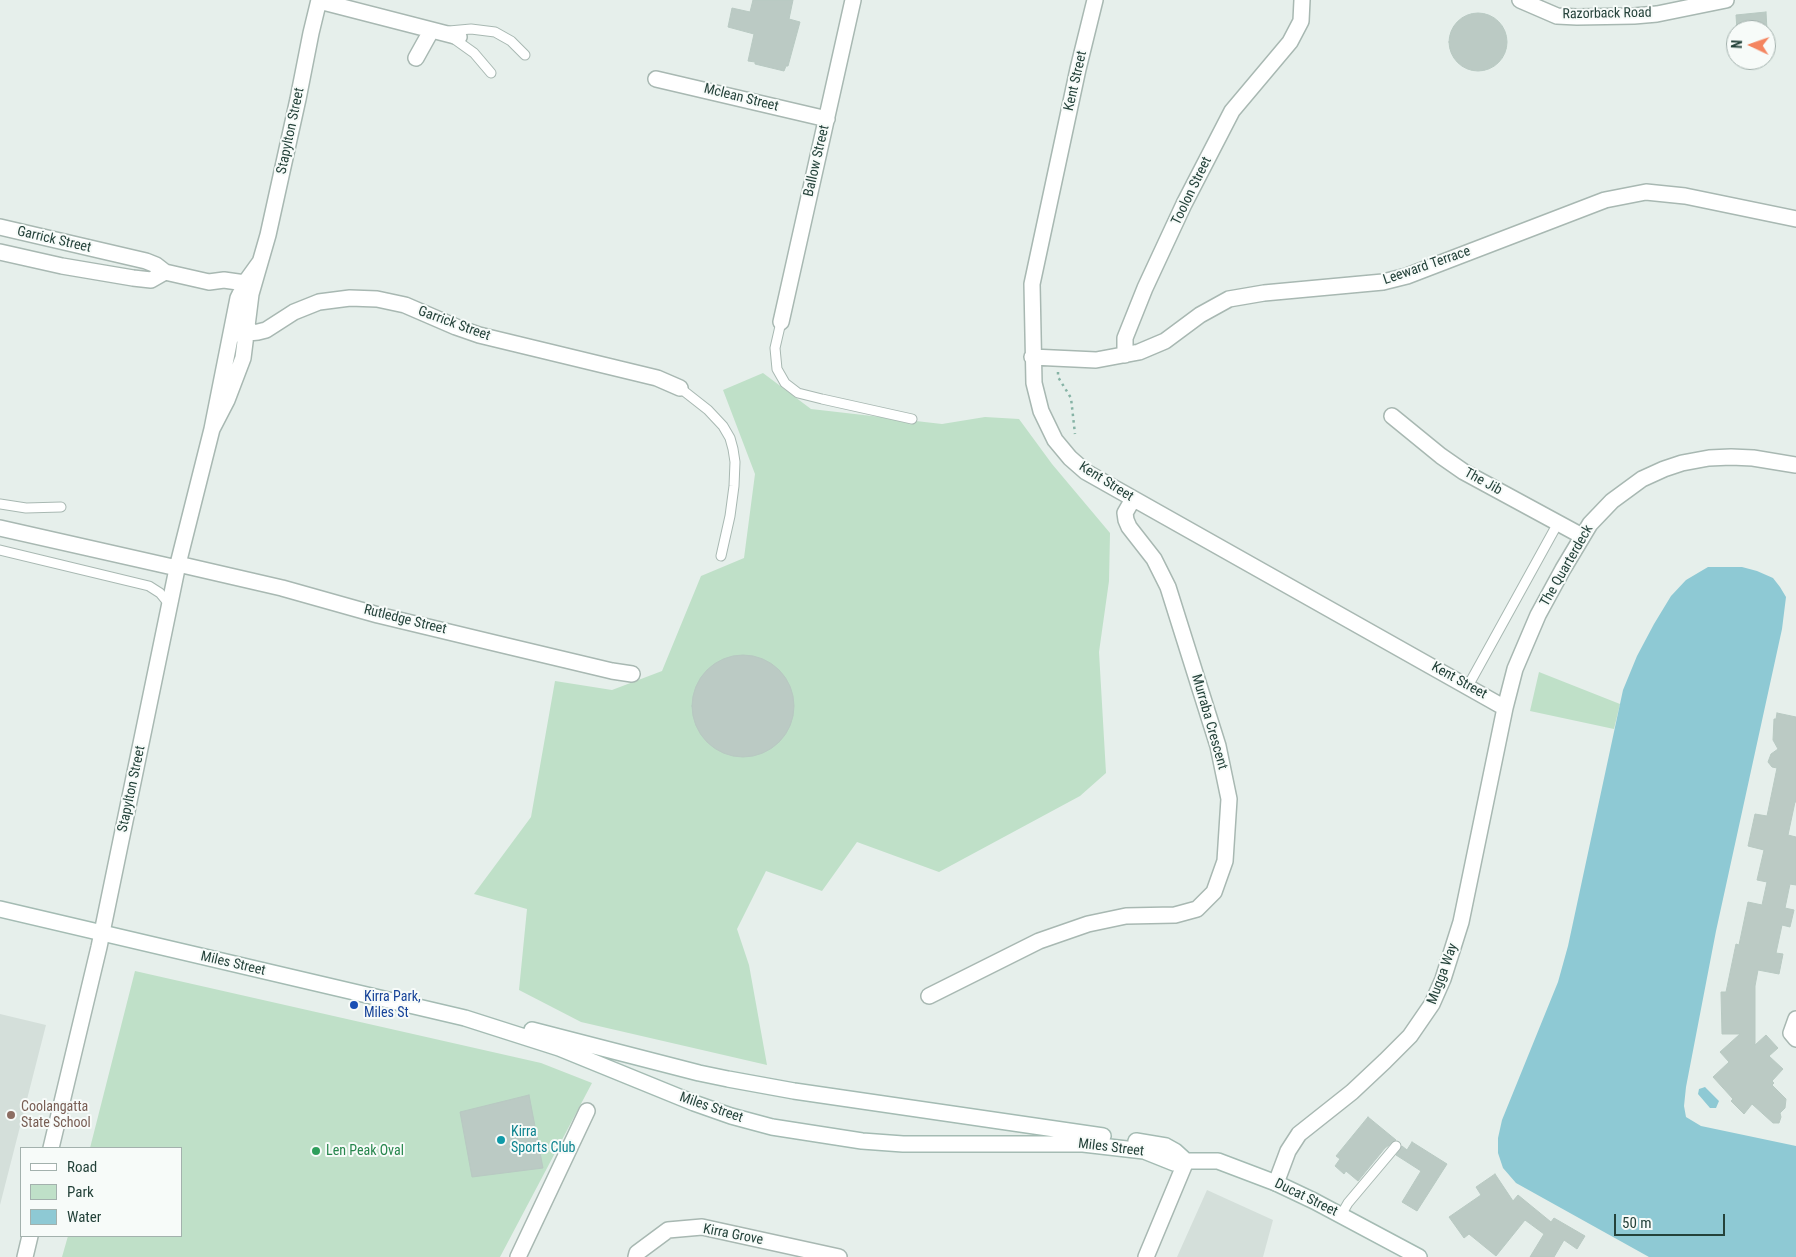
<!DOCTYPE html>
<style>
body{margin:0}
#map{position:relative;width:1796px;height:1257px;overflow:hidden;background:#e6efeb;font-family:"Roboto Condensed",sans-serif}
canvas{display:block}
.legend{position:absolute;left:20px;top:1147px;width:162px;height:90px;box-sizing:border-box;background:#f7fbf9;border:1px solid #a3b1ad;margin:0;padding:6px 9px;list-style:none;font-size:15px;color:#24423a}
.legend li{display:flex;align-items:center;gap:10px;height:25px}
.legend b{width:25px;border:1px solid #a3b1ad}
.north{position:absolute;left:1726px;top:20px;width:50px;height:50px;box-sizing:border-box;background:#f7fbf9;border:1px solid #a3b1ad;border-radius:50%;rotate:273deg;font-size:14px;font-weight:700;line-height:20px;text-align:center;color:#24423a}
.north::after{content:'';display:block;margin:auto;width:18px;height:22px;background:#f4845f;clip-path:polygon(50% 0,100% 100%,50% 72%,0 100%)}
.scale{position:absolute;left:1614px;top:1214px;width:111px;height:22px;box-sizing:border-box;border:2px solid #24423a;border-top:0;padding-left:6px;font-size:15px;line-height:18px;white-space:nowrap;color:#24423a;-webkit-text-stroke:4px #f7fbf9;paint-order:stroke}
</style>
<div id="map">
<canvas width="1796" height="1257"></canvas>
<ul class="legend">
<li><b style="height:6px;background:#fff"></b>Road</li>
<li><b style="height:14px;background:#bfe0c8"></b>Park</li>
<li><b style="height:14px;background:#8ec9d4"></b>Water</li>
</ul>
<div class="north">N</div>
<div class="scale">50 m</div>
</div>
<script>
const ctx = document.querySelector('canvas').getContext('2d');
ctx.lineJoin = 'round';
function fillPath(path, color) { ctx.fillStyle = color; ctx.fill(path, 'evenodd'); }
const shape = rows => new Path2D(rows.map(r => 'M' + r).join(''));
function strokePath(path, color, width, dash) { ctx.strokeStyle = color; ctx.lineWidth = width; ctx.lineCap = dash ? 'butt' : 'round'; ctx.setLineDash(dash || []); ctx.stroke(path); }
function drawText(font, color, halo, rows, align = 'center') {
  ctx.font = font + ' "Roboto Condensed",sans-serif'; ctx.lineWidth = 4; ctx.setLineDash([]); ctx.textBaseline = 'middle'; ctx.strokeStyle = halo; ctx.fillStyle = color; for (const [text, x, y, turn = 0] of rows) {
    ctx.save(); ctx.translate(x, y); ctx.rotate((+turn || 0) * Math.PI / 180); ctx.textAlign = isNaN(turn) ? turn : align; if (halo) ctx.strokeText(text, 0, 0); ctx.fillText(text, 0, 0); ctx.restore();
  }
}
fillPath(shape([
 [0,1014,46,1025,0,1205],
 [1207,1190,1273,1220,1263,1257,1177,1257]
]), '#d4dfda');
fillPath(shape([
 [763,373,811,409,942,424,985,417,1019,419,1052,464,1110,533,1109,581,1099,652,1106,773,1080,796,939,872,857,842,822,891,766,871,737,929,749,965,767,1065,581,1022,519,990,527,909,474,894,531,817,555,681,612,690,662,671,701,576,744,558,755,474,723,390],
 [1539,672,1620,704,1614,729,1530,711],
 [135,971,541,1063,592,1083,500,1257,62,1257,68,1236,181,1236,181,1148,90,1148]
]), '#bfe0c8');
fillPath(shape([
 [1708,567,1742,567,1757,571,1773,578,1780,587,1786,597,1782,629,1716,931,1686,1087,1684,1106,1686,1117,1701,1126,1796,1146,1796,1257,1649,1257,1516,1183,1503,1168,1498,1153,1498,1138,1502,1120,1558,982,1568,946,1623,690,1637,656,1654,624,1671,596,1686,580],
 [1705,1087,1719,1101,1716,1108,1710,1108,1698,1094,1699,1089]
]), '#8ec9d4');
const building = shape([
 [753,0,793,0,789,19,800,22,788,66,786,66,784,71,755,64,755,62,748,61,754,34,728,27,732,8,750,12,753,0],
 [1766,12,1767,30,1737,30,1736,15,1766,12],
 '1449 42a29 29 0 1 1 58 0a29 29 0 1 1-58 0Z',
 '692 706a51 51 0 1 1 102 0a51 51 0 1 1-102 0Z',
 [1777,713,1796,717,1796,802,1795,802,1788,835,1796,837,1796,885,1790,884,1785,908,1794,910,1790,927,1782,925,1776,953,1783,954,1779,974,1758,970,1755,986,1755,1045,1766,1035,1778,1048,1769,1056,1783,1069,1772,1081,1774,1083,1772,1085,1786,1099,1785,1108,1780,1113,1781,1117,1779,1123,1773,1123,1752,1104,1744,1114,1731,1101,1733,1099,1713,1077,1729,1062,1720,1052,1740,1034,1722,1034,1721,992,1726,992,1736,944,1739,945,1748,902,1762,905,1767,882,1757,880,1764,850,1748,846,1755,814,1767,816,1777,768,1772,767,1768,762,1771,754,1778,749,1773,740,1774,719,1776,719,1777,713],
 [529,1095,543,1168,472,1177,460,1112,529,1095],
 [1368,1117,1396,1140,1385,1148,1358,1181,1346,1171,1344,1174,1335,1166,1340,1159,1336,1156,1368,1117],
 [1412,1142,1447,1164,1417,1211,1402,1202,1421,1171,1396,1155,1402,1146,1407,1150,1412,1142],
 [1495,1174,1513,1201,1518,1195,1551,1222,1554,1218,1585,1236,1577,1249,1564,1240,1554,1257,1530,1257,1544,1234,1525,1220,1496,1256,1469,1234,1464,1238,1449,1217,1481,1195,1476,1187,1495,1174]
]);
fillPath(building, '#bbcac4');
strokePath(building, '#b8c9c2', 1);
const lane = shape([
 [449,31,471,29,495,32,511,41,525,55],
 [453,38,474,53,491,73],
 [781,322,775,348,777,369,785,383,798,393,822,399,912,419],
 [680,388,708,410,723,426,730,438,733,449,735,462,734,486,730,516,721,556],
 [0,504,26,508,61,507],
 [0,550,149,586,160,593,169,604],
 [1468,686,1558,523],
 [1341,1215,1348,1203,1396,1146]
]);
const street = shape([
 [1095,0,1078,69,1032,284,1034,383,1041,411,1055,440,1070,458,1086,472,1505,708],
 [1520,0,1557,16,1577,17,1634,16,1657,14,1726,0],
 [319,1,459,37],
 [416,58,431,31],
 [656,79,827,119],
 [0,227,146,261,156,265,165,272,209,282,224,280,245,283,246,293],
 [0,252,62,266,133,278,151,280,165,272],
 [260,262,247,280,238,298,212,429,227,400,243,358,251,294,268,235,298,99,311,33,319,0],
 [781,322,853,0],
 [238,334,258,332,266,330,294,312,319,302,350,298,377,299,405,305,456,327,479,335,657,378,680,388],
 [1125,355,1125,338,1145,288,1184,204,1232,111,1290,42,1301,21,1302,0],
 [1032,357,1096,360,1139,352,1165,341,1200,315,1229,299,1264,293,1383,282,1407,276,1605,200,1646,192,1685,196,1796,219],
 [1392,416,1441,456,1464,472,1582,536],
 [0,528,177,568],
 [178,564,282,588,378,615,507,646,612,671,632,674],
 [929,996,1039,941,1088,924,1126,916,1175,915,1197,909,1214,892,1225,861,1229,799,1218,746,1168,587,1154,559,1129,527,1126,520,1125,513,1133,499],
 [1796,1019,1791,1033,1796,1039],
 [51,1148,99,947,178,564,212,429],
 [1276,1183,1288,1151,1299,1134,1352,1092,1385,1061,1410,1036,1432,1004,1443,979,1461,922,1505,708,1515,669,1538,615,1563,569,1590,524,1612,501,1642,479,1664,469,1682,463,1709,458,1731,457,1753,458,1796,465],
 [25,1257,30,1236],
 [518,1257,587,1111],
 [636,1257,637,1253,668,1230,702,1227,839,1257],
 [1146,1257,1186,1161]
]);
const secondary = shape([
 [0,909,465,1018,559,1048,694,1103,731,1116,772,1127,862,1141,903,1144,1083,1144,1144,1151,1174,1163,1186,1161,1218,1161,1276,1183,1314,1201,1419,1257],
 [532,1030,699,1073,728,1079,794,1091,1103,1136],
 [1136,1141,1166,1146,1175,1151,1186,1161]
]);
strokePath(lane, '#a8b8b2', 11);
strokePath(street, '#a8b8b2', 18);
strokePath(secondary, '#a4bbb3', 18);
strokePath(shape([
 [1058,372,1058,377,1071,398,1075,434]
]), '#86b3a5', 2.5, [2.5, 4]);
strokePath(lane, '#fff', 9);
strokePath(street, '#fff', 15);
strokePath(secondary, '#fff', 15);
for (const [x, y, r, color] of [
 [354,1005,5,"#1a4fb4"],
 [11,1115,5,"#8d6e63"],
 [501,1140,5,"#0f9aa8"],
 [316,1151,5,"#2e9e5b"]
]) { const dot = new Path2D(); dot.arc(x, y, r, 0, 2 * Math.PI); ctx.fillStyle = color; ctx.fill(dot); strokePath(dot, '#f7fbf9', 2); }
drawText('14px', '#24423a', '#f7fbf9', [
 ["Razorback Road",1607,14,-1],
 ["Kent Street",1076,81,-77],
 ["Mclean Street",741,98,14],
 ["Stapylton Street",291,131,-78],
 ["Ballow Street",817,161,-77],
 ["Toolon Street",1192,191,-64],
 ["Garrick Street",54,240,13],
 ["Leeward Terrace",1427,266,-19],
 ["Garrick Street",454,324,20],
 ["Kent Street",1106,482,32],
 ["The Jib",1483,482,29],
 ["The Quarterdeck",1567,566,-60],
 ["Rutledge Street",405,620,14],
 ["Kent Street",1459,681,29],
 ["Murraba Crescent",1209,722,74],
 ["Stapylton Street",132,789,-78],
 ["Miles Street",233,964,13],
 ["Mugga Way",1443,974,-70],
 ["Miles Street",711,1108,19],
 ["Miles Street",1111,1148,7],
 ["Ducat Street",1306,1198,26],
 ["Kirra Grove",733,1235,11]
]);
drawText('14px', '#164399', '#f7fbf9', [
 ["Kirra Park,",364,997],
 ["Miles St",364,1013]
], 'left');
drawText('14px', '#785e54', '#f7fbf9', [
 ["Coolangatta",21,1107],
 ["State School",21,1123]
], 'left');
drawText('14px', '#0d838f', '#f7fbf9', [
 ["Kirra",511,1132],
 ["Sports Club",511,1148]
], 'left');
drawText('14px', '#27864d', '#f7fbf9', [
 ["Len Peak Oval",326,1151]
], 'left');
</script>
